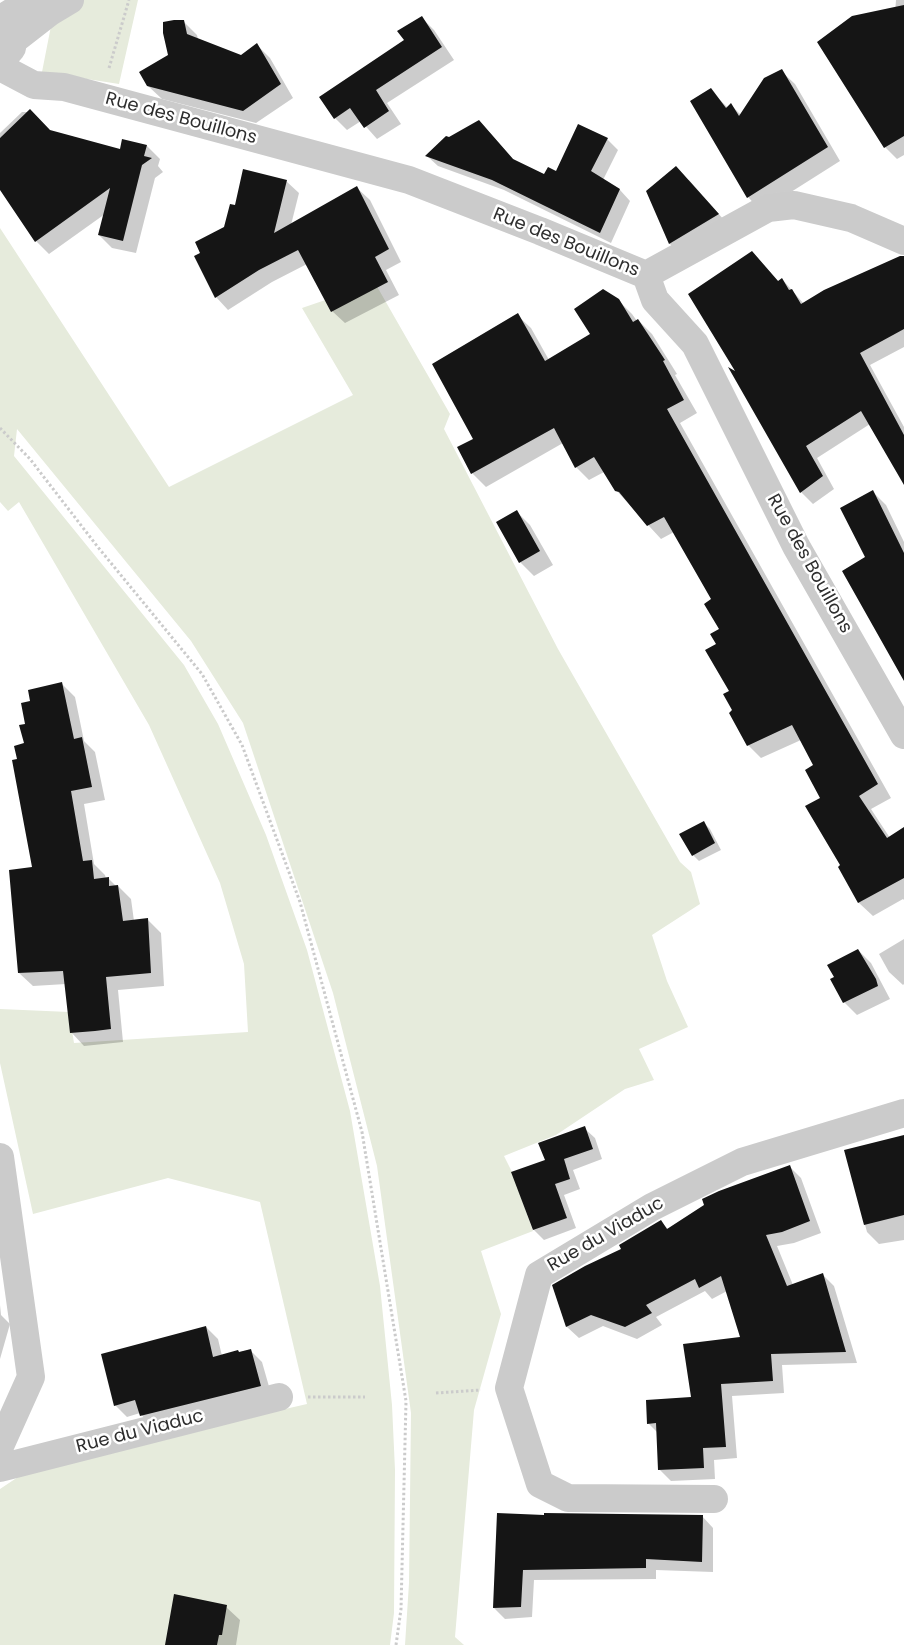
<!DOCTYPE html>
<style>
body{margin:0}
canvas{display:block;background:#fff}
</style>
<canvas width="904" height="1645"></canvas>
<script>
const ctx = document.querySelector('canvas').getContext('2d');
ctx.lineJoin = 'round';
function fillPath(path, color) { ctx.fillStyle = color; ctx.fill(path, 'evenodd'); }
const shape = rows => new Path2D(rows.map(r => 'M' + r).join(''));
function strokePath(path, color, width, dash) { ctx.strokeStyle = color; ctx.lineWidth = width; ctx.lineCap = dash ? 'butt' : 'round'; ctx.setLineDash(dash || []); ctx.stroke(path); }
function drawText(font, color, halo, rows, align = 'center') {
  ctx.font = font + ' Poppins,sans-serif'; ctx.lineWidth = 5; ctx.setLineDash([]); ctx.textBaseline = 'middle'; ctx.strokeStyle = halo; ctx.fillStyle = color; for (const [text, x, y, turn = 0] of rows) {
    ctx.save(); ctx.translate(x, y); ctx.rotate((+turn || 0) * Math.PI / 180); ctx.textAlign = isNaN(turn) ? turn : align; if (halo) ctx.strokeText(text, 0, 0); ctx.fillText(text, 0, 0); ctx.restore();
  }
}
fillPath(shape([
 [83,0,138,0,119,84,42,72,51,26],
 [0,228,169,487,353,395,302,308,375,283,450,414,444,429,558,649,680,862,691,872,700,904,652,935,667,981,688,1027,639,1049,654,1080,625,1089,556,1135,504,1156,512,1172,533,1231,481,1251,501,1314,474,1410,455,1637,464,1645,405,1645,409,1583,411,1413,377,1166,333,993,243,723,191,641,17,429,14,456,184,665,218,724,266,835,307,950,350,1111,380,1286,392,1405,395,1470,394,1613,390,1645,0,1645,0,1489,21,1475,93,1453,307,1404,260,1202,168,1178,33,1214,0,1063,0,1009,69,1012,74,1043,248,1032,244,964,220,883,149,725,19,502,8,511,0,502]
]), '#e6ebdc');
fillPath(shape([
 [896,0,904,0,904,155,897,159,885,147],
 [422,18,434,30,454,60,387,103,401,124,377,139,361,121,347,130,335,118,406,40],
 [183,21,197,35,198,39,241,56,257,45,270,58,293,98,256,123,162,99,148,86,169,55],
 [781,71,795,84,840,161,761,211,748,197,710,90,728,108,731,105,741,115],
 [22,112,31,112,50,131,121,151,147,146,160,159,158,166,163,172,155,178,136,253,112,248,99,235,105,214,49,254,36,241,0,188,0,133],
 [479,121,515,161,545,175,557,172,607,139,618,150,603,180,620,190,630,201,611,243,504,190,438,166,427,156,449,139],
 [689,180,731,228,683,257,670,244,647,191],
 [286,181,299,193,291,225,357,188,370,200,401,262,386,270,399,295,345,323,332,311,307,264,272,282,228,310,216,297,202,254,225,228,235,207],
 [904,258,904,347,870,365,904,427,904,482,870,424,817,458,834,489,813,504,801,492,738,375,764,265,779,282,782,279,804,304],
 [618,300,632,314,637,321,638,320,652,334,677,374,675,375,697,413,680,423,891,798,871,809,890,838,904,830,904,900,903,899,873,916,859,903,840,867,842,866,822,799,815,766,801,740,761,758,748,745,734,710,730,691,717,644,720,630,712,599,674,532,661,539,616,490,604,472,589,480,576,467,563,443,486,487,472,473,459,448,475,439,517,315,531,328,549,360,592,335],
 [873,492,886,505,904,542,904,679,866,557],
 [517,512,530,525,553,565,534,576,520,562],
 [62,684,75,697,84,741,95,752,105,800,84,804,94,864,105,875,106,879,109,879,116,886,118,886,131,899,134,921,147,919,161,933,164,986,118,990,123,1042,84,1046,71,1032,66,984,33,986,19,973,34,868,18,761,25,744,26,725,31,702],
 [703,822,710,829,721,850,699,861,693,855],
 [904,939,904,984,903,985,889,972,879,954],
 [858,950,871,963,890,999,857,1015,844,1002,836,977],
 [584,1128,595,1138,602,1159,573,1170,580,1189,564,1195,576,1228,544,1240,534,1230,513,1172,546,1161],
 [904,1136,904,1240,879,1244,867,1232,845,1151],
 [789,1166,801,1178,821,1233,794,1243,777,1246,793,1285,822,1274,834,1286,857,1363,782,1365,784,1393,732,1396,737,1458,714,1460,715,1479,671,1481,659,1469,657,1432,648,1423,693,1398,741,1338,727,1291,712,1299,705,1291,656,1317,662,1325,637,1339,603,1326,579,1338,567,1327,554,1287,622,1249,661,1222,668,1229],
 [0,1305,1,1315,10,1324,0,1359],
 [206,1327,218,1339,222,1356,250,1350,262,1362,272,1397,153,1428,140,1413,127,1417,115,1405],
 [545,1516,702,1516,713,1528,713,1572,656,1570,656,1579,534,1580,532,1617,505,1619,494,1608],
 [226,1607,240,1620,236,1645,166,1645]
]), '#0003');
fillPath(shape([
 [904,5,904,136,884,148,817,42,852,16],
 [422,16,442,47,376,90,389,111,364,128,350,108,334,119,319,97,404,40,397,31],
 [174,20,184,20,187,34,241,55,257,43,281,84,243,111,147,86,139,72,168,55,163,33,163,22],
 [782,69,828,147,747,198,690,101,711,88,726,108,731,103,739,116,764,78],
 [30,109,50,130,120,149,122,139,147,145,144,156,152,158,142,165,123,241,98,235,110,188,35,242,0,190,0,138],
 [479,120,513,159,544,174,548,167,556,171,578,124,608,138,591,171,620,189,600,233,492,180,425,156,446,136,449,137],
 [676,166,719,214,669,244,646,191],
 [243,169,287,180,274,233,357,186,389,249,375,257,388,282,331,312,298,250,259,270,215,298,194,256,200,253,195,242,224,227,230,204,235,205],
 [752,251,778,281,782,278,789,290,792,289,801,304,824,290,900,256,904,256,904,329,860,353,904,435,904,485,861,411,806,446,823,476,800,493,728,367,735,371,688,294],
 [603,289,619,299,633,322,638,319,665,360,663,361,684,400,667,409,878,784,859,796,887,838,904,827,904,878,858,903,838,867,840,865,805,806,820,798,805,770,813,765,792,725,747,746,729,713,732,710,723,694,729,691,705,650,716,644,710,634,719,629,704,604,711,599,664,517,647,526,619,492,615,491,594,457,575,468,554,428,471,474,457,447,473,439,432,364,518,313,545,361,590,334,574,309],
 [873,490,904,553,904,681,842,571,865,557,840,508],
 [517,510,540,551,519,563,496,522],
 [62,682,74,739,82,737,92,787,71,791,83,861,92,860,94,879,109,877,109,886,118,885,123,921,148,918,151,973,106,977,111,1029,95,1031,70,1033,63,971,18,973,9,870,32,867,12,760,17,759,14,746,24,743,19,725,25,724,21,703,30,701,28,690],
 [704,821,715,843,692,856,679,834],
 [858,949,876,979,878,986,843,1003,830,979,834,977,827,965],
 [585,1126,593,1149,564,1159,570,1179,555,1184,567,1218,533,1230,511,1172,545,1160,538,1143],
 [904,1135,904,1215,864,1225,844,1150],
 [790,1165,810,1221,782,1232,766,1235,787,1286,823,1273,846,1352,771,1354,773,1381,721,1384,726,1447,703,1448,704,1468,658,1470,656,1423,647,1424,646,1400,691,1397,683,1344,740,1337,721,1276,699,1288,695,1279,646,1305,652,1313,625,1327,591,1315,566,1327,552,1285,585,1266,621,1249,619,1245,661,1220,667,1229,704,1205,702,1199,719,1191],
 [206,1326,213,1357,238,1350,239,1352,251,1349,261,1386,140,1416,135,1400,114,1406,101,1354],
 [497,1513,544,1515,544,1513,703,1515,702,1562,646,1559,646,1568,523,1570,521,1607,493,1608],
 [174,1594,227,1605,222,1635,219,1635,217,1645,165,1645]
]), '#151515');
strokePath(shape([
 [109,68,129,0],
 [0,428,30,459,97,546,202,674,242,745,300,902,362,1132,406,1401,401,1609,396,1645],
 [436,1393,481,1390],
 [308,1397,365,1397]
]), '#cbcbcb', 3, [2.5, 2.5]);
strokePath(shape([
 [0,18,10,27,13,33,12,48,5,56],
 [1,19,31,0],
 [14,40,50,12,70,0],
 [0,67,34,85,64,87,409,180,540,231,646,275,655,300,695,344,796,546,904,735],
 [646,275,768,208,794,205,851,218,904,241],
 [0,1157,31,1377,0,1446],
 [0,1468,279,1397],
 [714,1499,568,1498,540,1484,509,1388,539,1275,652,1207,742,1162,904,1113]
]), '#cbcbcb', 28);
drawText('18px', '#2e2e2e', '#fff', [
 ["Rue des Bouillons",181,119,15],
 ["Rue des Bouillons",566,243,22],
 ["Rue des Bouillons",809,564,61],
 ["Rue du Viaduc",606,1235,-30],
 ["Rue du Viaduc",140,1432,-14]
]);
</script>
